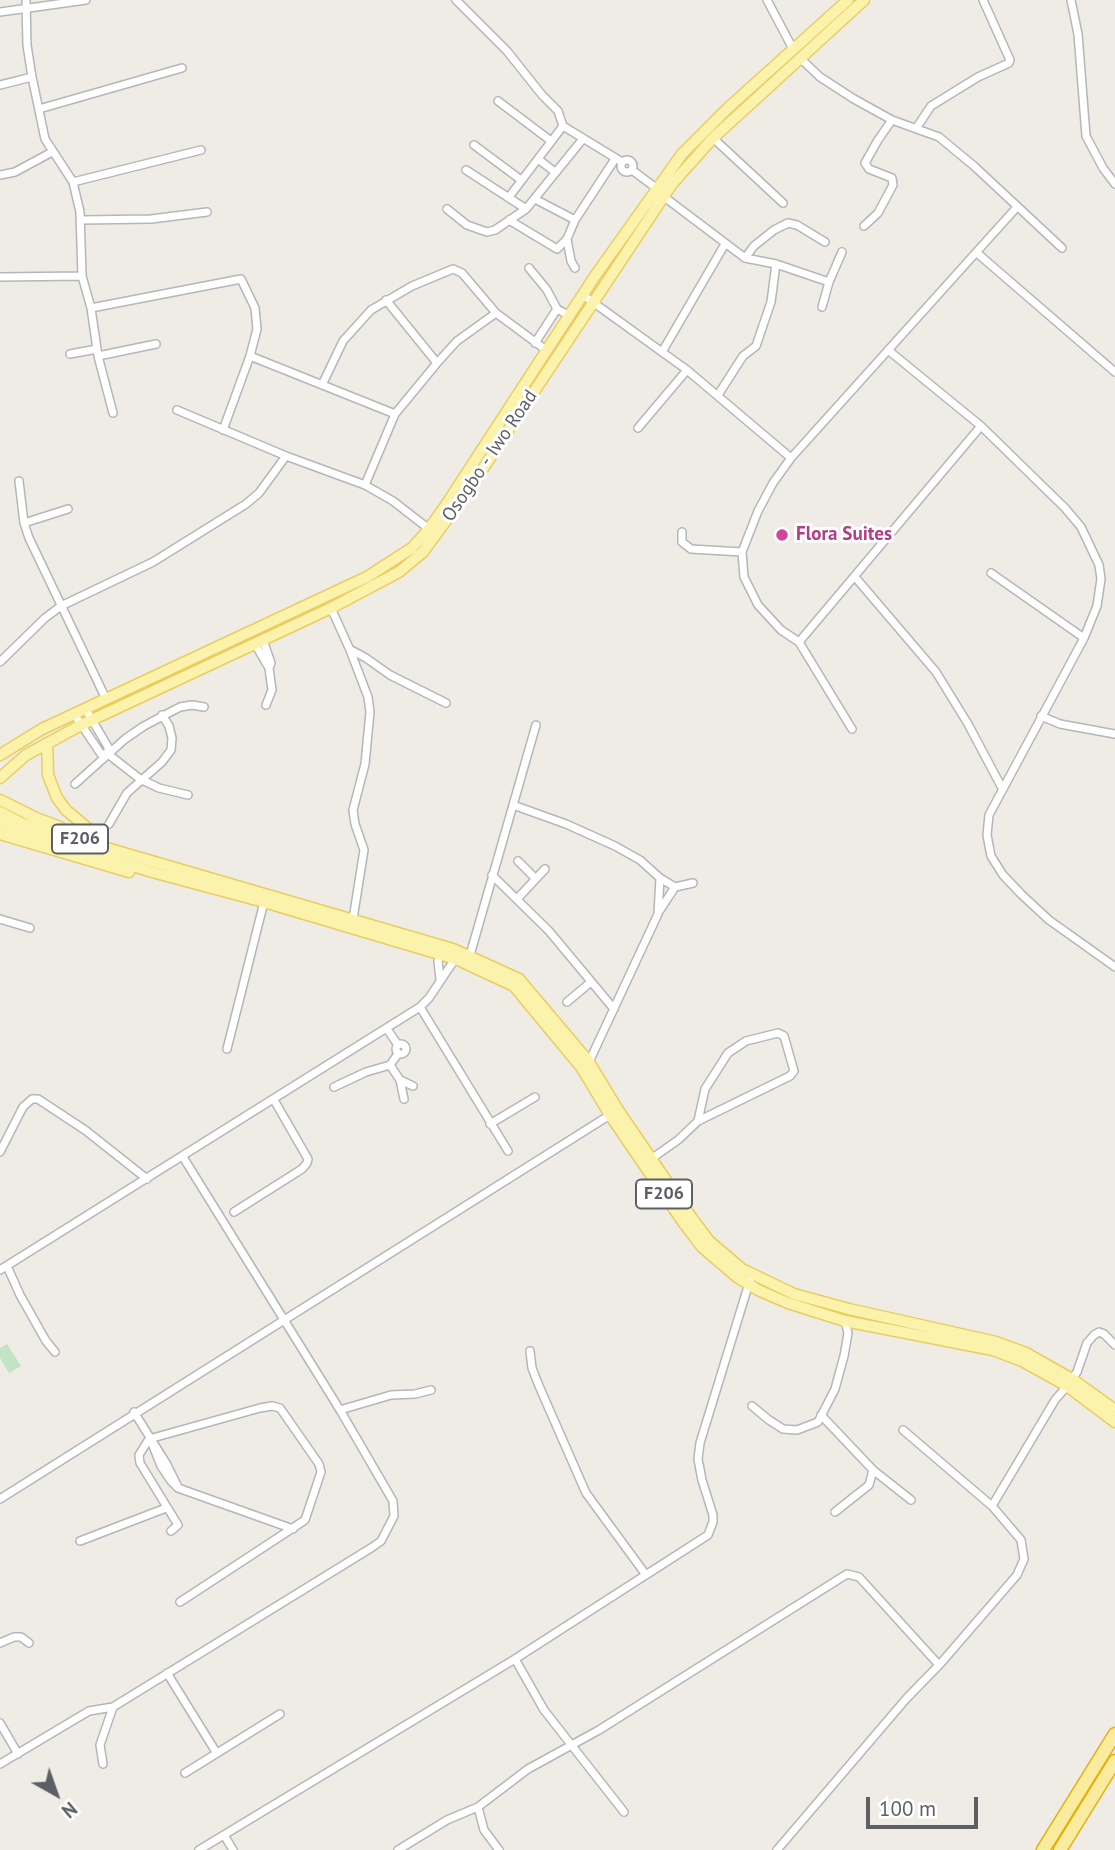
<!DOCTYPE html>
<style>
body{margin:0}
#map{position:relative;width:1115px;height:1850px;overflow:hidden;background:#eeece4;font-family:"PT Sans",sans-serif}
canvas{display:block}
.north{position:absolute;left:21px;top:1759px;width:70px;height:70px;-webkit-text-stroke:5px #fff;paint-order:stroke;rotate:140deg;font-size:19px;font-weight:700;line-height:28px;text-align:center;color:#5c5f64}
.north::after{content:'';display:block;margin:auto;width:24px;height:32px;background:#5c5f64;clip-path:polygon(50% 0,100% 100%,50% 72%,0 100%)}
.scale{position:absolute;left:866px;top:1797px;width:112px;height:32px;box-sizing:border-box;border:4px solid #5c5f64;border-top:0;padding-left:9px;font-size:21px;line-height:24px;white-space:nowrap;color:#5c5f64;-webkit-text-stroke:5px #fff;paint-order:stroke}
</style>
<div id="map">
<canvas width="1115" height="1850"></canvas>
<div class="north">N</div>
<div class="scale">100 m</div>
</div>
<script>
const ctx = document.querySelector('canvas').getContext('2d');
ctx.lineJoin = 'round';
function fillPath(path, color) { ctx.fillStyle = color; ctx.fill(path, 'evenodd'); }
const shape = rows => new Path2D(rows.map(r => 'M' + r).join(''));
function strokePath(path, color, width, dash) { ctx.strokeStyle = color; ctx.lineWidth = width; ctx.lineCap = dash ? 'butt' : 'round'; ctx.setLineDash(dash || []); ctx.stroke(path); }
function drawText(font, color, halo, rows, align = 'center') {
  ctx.font = font + ' "PT Sans",sans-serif'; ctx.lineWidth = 6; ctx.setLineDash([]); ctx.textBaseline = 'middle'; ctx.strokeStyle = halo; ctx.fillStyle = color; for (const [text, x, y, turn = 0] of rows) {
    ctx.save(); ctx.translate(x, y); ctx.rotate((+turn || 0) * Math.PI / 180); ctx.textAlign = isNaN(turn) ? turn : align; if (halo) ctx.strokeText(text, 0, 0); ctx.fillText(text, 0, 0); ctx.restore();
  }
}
fillPath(shape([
 [7,1344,21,1366,9,1373,0,1358,0,1348]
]), '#c2e4c4');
const minor = shape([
 [26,0,27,45,32,77,45,139,73,182,80,212,82,276,91,308,98,356,113,413],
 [456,0,507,51,542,95,558,111,563,126,622,162],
 [767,0,793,49],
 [1071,0,1078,34,1086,136,1103,168,1115,184],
 [0,12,86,0],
 [800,58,820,77,854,99,892,120,939,137,974,166,1062,248],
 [0,85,32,77],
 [498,101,551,141],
 [39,109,182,68],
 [917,127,931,106,978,77,1009,63,1010,60,983,0],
 [713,138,783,203],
 [474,145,521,180],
 [538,159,555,172],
 '621 166a6 6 0 1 1 12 0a6 6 0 1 1-12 0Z',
 [466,170,526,209],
 [632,170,656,188],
 [0,175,15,172,52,152],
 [73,182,201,150],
 [663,196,745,258,776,264,829,282],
 [509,197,563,126],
 [535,199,575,220],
 [447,209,467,225,487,232,495,230,526,209,582,140],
 [81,220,151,219,207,212],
 [509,220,557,249,567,239,575,220,615,159],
 [864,226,878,213,893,185,892,178,869,169,865,163,878,140,892,120],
 [567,239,571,261,575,268],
 [977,253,1115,372],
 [745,258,754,246,774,230,788,223,797,225,825,242],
 [529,268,547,290,557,309,570,316],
 [0,277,82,276],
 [583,295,687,370,791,458],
 [386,300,437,363],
 [822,307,829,282,842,252],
 [91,308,241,279,255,308,257,329,250,356,223,430],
 [535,343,557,309],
 [888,350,981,426,1065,508,1081,527,1099,565,1101,579,1097,606,1084,638,989,815,987,835,991,856,1003,875,1021,894,1049,920,1115,967],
 [662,352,725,244],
 [70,354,97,349],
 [98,356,156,344],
 [250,356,395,414],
 [322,385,343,341,371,310,412,286,453,269,462,273,496,313,546,350],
 [718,395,743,356,756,346,771,302,776,264],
 [177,410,286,456,365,485,393,501,429,529],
 [638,428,687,370],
 [19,481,24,523,29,538,106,699],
 [365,485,395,414,437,363,457,341,496,313],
 [24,523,68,509],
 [682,532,682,542,691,549,742,552],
 [991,573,1084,638],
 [855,577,936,672,968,724,1002,788],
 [331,608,350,650,368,697,370,712,365,764,353,810,355,824,364,850,353,919],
 [263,640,271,663,269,668,272,690,266,705],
 [799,642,981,426],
 [255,644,269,668],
 [351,650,366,658,390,675,446,703],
 [0,662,45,618,61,606,153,562,246,504,259,493,286,456],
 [85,708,108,747,108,754],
 [74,714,101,754,108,754,140,779,159,788,188,795],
 [1041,716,1060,724,1115,734],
 [852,729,799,642,781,630,758,605,744,577,742,552,758,511,773,483,791,458,1017,207],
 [75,784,125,739,144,726,180,707,192,705,204,707],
 [513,805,566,824,615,846,640,860,660,878,658,914,589,1062],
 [109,824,127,793,162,762,171,750,172,738,169,726,162,715],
 [518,861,535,878],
 [492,875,549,931,614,1009],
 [660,878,675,887,693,883],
 [517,899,545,869],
 [658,913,675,887],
 [0,919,30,928],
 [470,955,536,725],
 [440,979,438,961,441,950],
 [567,1002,591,982],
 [420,1007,508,1151],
 [387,1029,398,1045],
 '396 1049a5 5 0 1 1 10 0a5 5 0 1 1-10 0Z',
 [227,1049,264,902],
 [390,1065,400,1080,404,1099],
 [400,1080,413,1086],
 [334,1087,366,1072,390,1065,398,1054],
 [490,1124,535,1097],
 [0,1152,23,1107,32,1099,38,1099,85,1130,147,1179],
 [651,1159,678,1140,698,1121,790,1076,794,1071,784,1036,778,1033,746,1041,728,1053,705,1089,698,1121],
 [234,1212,302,1169,307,1163,308,1159,274,1100],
 [7,1266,20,1295,46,1341,55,1352],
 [0,1270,420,1007,429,998,457,956],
 [530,1351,532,1368,539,1386,586,1493,646,1575],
 [1072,1379,1077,1372,1087,1343,1094,1335,1099,1332,1104,1334,1115,1345],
 [752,1406,769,1420,783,1429,797,1430,818,1422,835,1389,844,1356,848,1333,845,1321],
 [340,1410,391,1395,415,1394,431,1390],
 [134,1412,166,1463,178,1487],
 [821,1415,873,1470,911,1500],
 [151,1441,161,1466,171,1481,178,1488,293,1529],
 [0,1499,613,1113],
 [992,1506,1055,1400,1067,1386],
 [835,1512,869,1485,873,1470],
 [171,1531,178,1525,140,1463,139,1455,149,1439,260,1408,272,1406,280,1408,319,1464,321,1472,305,1520,180,1602],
 [80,1541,166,1508],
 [0,1643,14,1637,21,1637,29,1643],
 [515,1659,544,1710,624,1812],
 [167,1673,216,1752],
 [0,1723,18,1754],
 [0,1764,89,1711,113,1707,371,1548,381,1541,394,1516,393,1501,340,1410,183,1157],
 [103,1764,100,1745,113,1707],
 [185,1773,280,1714],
 [478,1807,484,1830,499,1850],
 [224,1835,233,1850],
 [199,1850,515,1659,708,1535,713,1522,713,1515,702,1480,698,1459,700,1443,750,1280],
 [398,1850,447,1820,478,1807,528,1769,599,1730,847,1574,859,1577,939,1665],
 [777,1850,906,1699,941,1663,1017,1575,1024,1559,1021,1540,992,1506,903,1430]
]);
const primary = shape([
 [47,743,48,775,57,798,66,810,98,837],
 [0,755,42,729,74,714,367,577,412,548,429,529,446,505,595,276,682,154,728,108,848,0],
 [0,778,26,755,81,725,331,608,399,572,423,552,472,485,672,184,713,138,864,0],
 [0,800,36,818,60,827],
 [0,812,21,823,453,949,519,979,589,1062,618,1110,691,1217,709,1241,742,1269,794,1294,849,1309,996,1342,1026,1353,1072,1379,1115,1410],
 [0,823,22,833,156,873,264,902,456,959,514,986,581,1067,610,1115,683,1222,702,1247,737,1277,758,1290,788,1303,845,1321,993,1350,1022,1361,1067,1386,1115,1422],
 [0,834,129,872]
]);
const trunk = shape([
 [1043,1850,1115,1734],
 [1060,1850,1115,1761]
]);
strokePath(minor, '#b4b6ba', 10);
strokePath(primary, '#eacd61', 13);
strokePath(trunk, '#e6b00c', 15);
strokePath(minor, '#fff', 7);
strokePath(primary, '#fbf3ac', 10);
strokePath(trunk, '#f9ec9f', 12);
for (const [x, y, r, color] of [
 [782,535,7,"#d1479c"]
]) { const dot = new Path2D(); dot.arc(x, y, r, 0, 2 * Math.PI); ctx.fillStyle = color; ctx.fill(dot); strokePath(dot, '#fff', 2.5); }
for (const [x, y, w] of [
 [80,839,56],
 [664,1194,56]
]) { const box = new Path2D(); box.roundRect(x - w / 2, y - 14.5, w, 29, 5); ctx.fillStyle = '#fff'; ctx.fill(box); strokePath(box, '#5c5f64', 2); }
drawText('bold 18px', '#5c5f64', null, [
 ["F206",80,839],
 ["F206",664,1194]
]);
drawText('19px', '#5c5f64', '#fff', [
 ["Osogbo - Iwo Road",490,456,-56]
]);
drawText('bold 19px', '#b23c85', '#fff', [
 ["Flora Suites",796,535]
], 'left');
</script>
